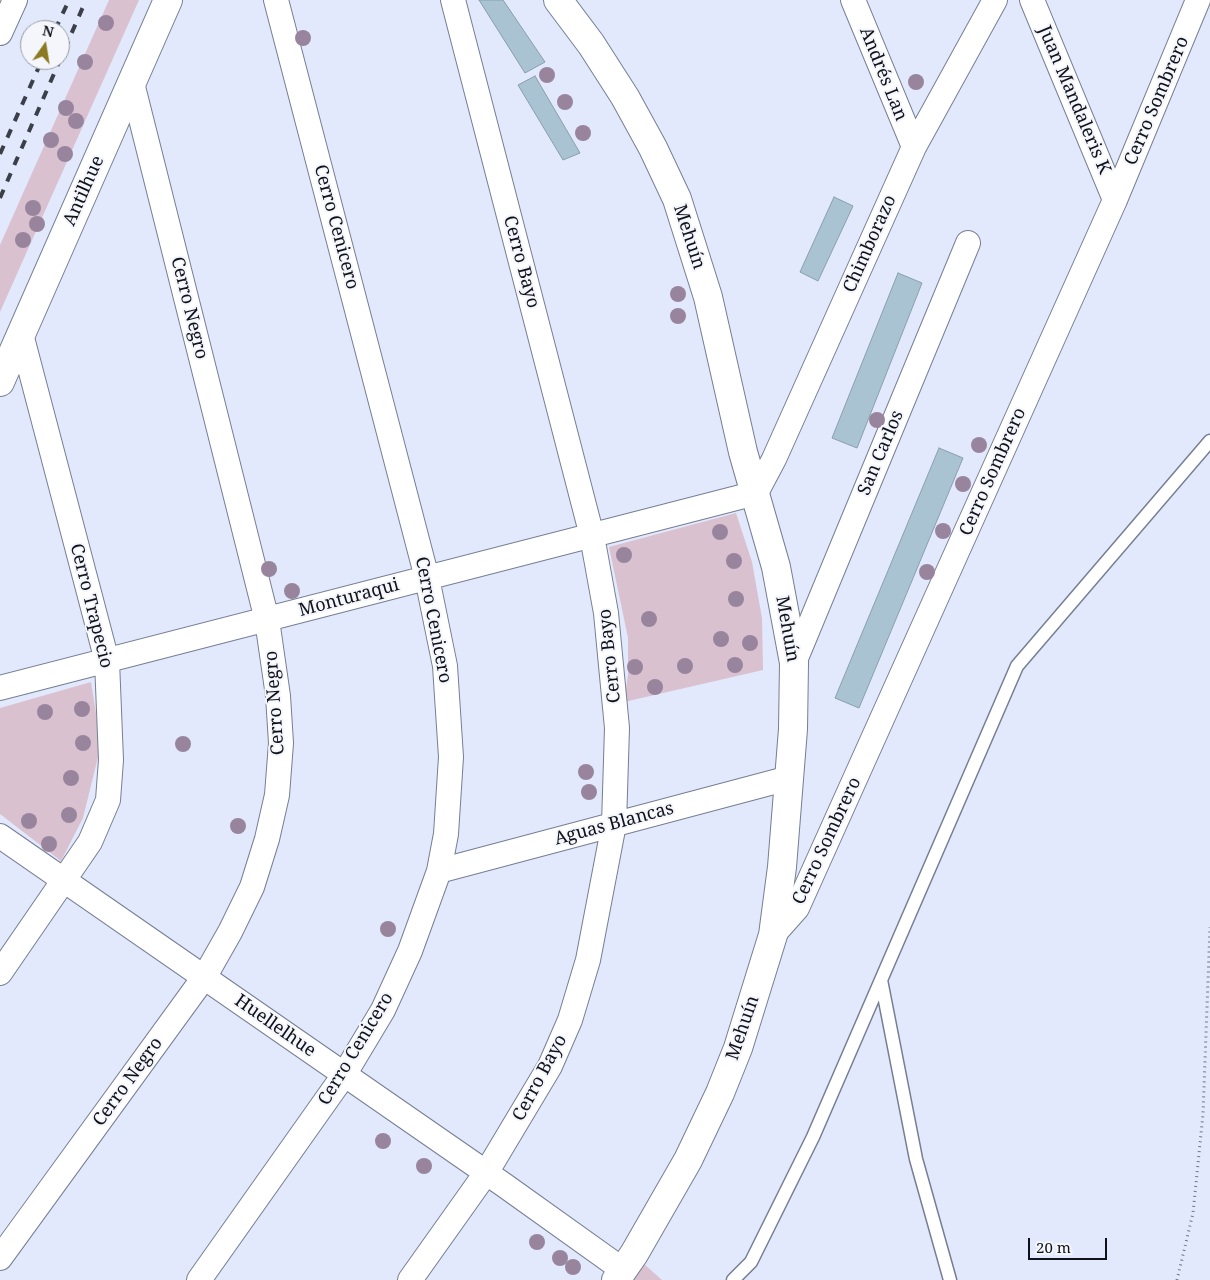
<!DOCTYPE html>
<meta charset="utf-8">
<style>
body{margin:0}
#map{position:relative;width:1210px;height:1280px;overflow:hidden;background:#e2e9fc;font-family:"Noto Serif",serif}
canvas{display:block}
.north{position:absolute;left:20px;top:20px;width:50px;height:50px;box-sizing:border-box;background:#f4f6fb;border:1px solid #989ba1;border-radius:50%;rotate:13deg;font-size:14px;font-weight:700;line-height:20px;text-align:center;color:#0f121a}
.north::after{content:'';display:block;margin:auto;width:18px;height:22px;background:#8b7a1f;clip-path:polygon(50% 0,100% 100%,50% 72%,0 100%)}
.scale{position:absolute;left:1028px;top:1238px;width:79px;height:22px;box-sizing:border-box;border:2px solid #0f121a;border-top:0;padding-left:6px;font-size:15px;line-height:18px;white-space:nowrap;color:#0f121a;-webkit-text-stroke:4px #f4f6fb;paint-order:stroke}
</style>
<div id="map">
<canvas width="1210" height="1280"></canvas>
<div class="north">N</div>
<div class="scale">20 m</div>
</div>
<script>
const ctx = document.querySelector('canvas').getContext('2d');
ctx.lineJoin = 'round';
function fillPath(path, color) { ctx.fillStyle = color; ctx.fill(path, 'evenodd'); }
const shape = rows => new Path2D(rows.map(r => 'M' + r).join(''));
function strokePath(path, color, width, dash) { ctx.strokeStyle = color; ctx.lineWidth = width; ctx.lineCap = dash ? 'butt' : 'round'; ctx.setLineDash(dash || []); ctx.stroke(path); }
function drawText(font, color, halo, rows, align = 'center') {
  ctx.font = font + ' "Noto Serif",serif'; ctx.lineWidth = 4; ctx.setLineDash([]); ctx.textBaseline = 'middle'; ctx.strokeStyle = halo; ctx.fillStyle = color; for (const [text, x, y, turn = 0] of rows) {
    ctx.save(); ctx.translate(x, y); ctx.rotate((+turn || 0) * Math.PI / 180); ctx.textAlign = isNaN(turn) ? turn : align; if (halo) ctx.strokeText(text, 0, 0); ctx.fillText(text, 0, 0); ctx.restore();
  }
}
fillPath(shape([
 [109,0,139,0,0,312,0,245],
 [736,513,752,562,762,618,763,670,624,702,628,675,628,638,609,547],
 [91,682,101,745,83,818,61,861,0,814,0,708],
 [644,1264,662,1280,632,1280]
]), '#d9c1d0');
const building = shape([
 [479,0,503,0,545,62,525,73,479,0],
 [535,76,580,153,563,160,518,85,535,76],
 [834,197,853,206,818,281,800,272,834,197],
 [898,273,922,283,857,448,832,438,898,273],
 [939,448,963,458,859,708,835,698,939,448]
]);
fillPath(building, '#aac3d2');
strokePath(building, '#879fae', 1);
const service = shape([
 [881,980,916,1159,950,1280],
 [733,1280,751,1262,813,1137,1017,666,1210,441]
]);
const minor = shape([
 [853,0,914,147],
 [1032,0,1115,200],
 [0,33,15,0],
 [794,663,968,243],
 [0,688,756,493,774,459,914,147,995,0],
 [0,836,504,1185,623,1270],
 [439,871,789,778],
 [773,935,797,908,1115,200,1198,0],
 [0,973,90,842,108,800,111,760,107,661,21,334],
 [0,1258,205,976,230,932,252,887,267,839,277,795,281,743,278,696,267,620,132,83],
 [199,1280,344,1075,383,1010,410,951,439,871,446,834,451,757,445,666,427,578,276,0],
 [410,1280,486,1173,550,1066,570,1020,588,960,614,824,617,728,606,613,592,536,453,0]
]);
const tertiary = shape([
 [558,0,591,44,625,97,653,148,677,199,708,297,743,452,776,567,794,663,793,729,782,867,773,935,738,1048,720,1093,688,1160,634,1254,616,1280]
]);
const secondary = shape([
 [0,382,168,0]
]);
strokePath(service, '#767e94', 15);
strokePath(minor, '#767e94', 26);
strokePath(tertiary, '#767e94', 30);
strokePath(secondary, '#767e94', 30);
strokePath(shape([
 [1177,1280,1193,1213,1203,1114,1210,927]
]), '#717683', 3, [1, 4]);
strokePath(service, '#fff', 12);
strokePath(minor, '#fff', 24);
strokePath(tertiary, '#fff', 28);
strokePath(secondary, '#fff', 28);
strokePath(shape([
 [55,30,69,0],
 [0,154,42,60],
 [0,198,86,0]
]), '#3b3f49', 4, [9, 9]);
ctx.fillStyle = '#98859d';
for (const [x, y] of [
 [106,23],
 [303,38],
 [85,62],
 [547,75],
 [916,82],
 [565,102],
 [66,108],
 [76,121],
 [583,133],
 [51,140],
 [65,154],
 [33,208],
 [37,224],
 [23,240],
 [678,294],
 [678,316],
 [877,420],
 [979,445],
 [963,484],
 [943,531],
 [720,532],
 [624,555],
 [734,561],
 [269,569],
 [927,572],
 [292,591],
 [736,599],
 [649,619],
 [721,639],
 [750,643],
 [735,665],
 [685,666],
 [635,667],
 [655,687],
 [82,709],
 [45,712],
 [83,743],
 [183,744],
 [586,772],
 [71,778],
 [589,792],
 [69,815],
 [29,821],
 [238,826],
 [49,844],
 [388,929],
 [383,1141],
 [424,1166],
 [537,1242],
 [560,1258],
 [573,1267]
]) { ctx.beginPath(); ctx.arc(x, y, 8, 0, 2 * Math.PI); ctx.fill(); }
drawText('18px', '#0f121a', '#f4f6fb', [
 ["Andrés Lan",883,74,68],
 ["Juan Mandaleris K",1074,100,67],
 ["Cerro Sombrero",1157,101,-67],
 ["Antilhue",84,191,-66],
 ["Cerro Cenicero",336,227,75],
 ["Mehuín",689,237,72],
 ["Chimborazo",870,244,-66],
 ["Cerro Bayo",521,262,75],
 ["Cerro Negro",189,308,76],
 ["San Carlos",881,453,-67],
 ["Cerro Sombrero",993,472,-66],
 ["Monturaqui",349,598,-15],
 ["Cerro Trapecio",91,606,76],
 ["Cerro Cenicero",433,620,79],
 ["Mehuín",787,629,80],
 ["Cerro Bayo",610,656,-96],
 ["Cerro Negro",275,703,-94],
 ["Aguas Blancas",614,824,-15],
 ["Cerro Sombrero",827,841,-65],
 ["Huellelhue",275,1026,35],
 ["Mehuín",743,1028,-71],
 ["Cerro Cenicero",356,1049,-59],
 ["Cerro Bayo",540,1078,-62],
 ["Cerro Negro",128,1082,-54]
]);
</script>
